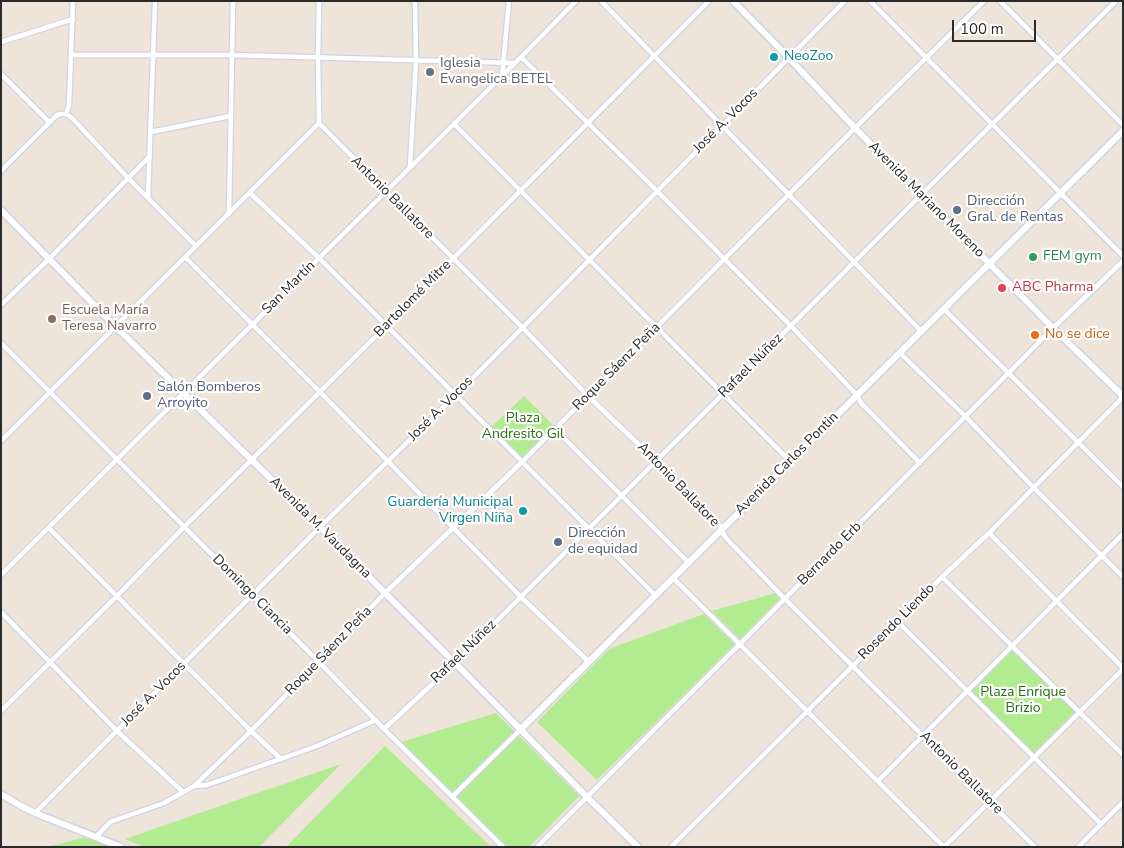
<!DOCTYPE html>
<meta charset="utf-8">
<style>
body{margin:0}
#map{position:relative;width:1124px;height:848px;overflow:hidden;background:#eee4da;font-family:"Nunito Sans",sans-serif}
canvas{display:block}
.frame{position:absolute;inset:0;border:2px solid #2a2a2a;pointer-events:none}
.scale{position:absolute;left:952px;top:20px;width:84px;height:22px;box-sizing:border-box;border:2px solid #2a2a2a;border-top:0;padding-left:6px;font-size:15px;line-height:18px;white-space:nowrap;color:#2a2a2a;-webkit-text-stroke:4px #fff;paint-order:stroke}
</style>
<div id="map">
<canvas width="1124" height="848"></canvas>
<div class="frame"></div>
<div class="scale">100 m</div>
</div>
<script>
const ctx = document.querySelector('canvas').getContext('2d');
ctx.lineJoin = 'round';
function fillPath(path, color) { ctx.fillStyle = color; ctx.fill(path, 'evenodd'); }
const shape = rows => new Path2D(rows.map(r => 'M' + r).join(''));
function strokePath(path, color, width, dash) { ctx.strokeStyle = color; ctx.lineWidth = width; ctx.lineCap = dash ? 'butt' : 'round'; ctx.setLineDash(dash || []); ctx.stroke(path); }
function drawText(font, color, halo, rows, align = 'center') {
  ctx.font = font + ' "Nunito Sans",sans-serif'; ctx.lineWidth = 4.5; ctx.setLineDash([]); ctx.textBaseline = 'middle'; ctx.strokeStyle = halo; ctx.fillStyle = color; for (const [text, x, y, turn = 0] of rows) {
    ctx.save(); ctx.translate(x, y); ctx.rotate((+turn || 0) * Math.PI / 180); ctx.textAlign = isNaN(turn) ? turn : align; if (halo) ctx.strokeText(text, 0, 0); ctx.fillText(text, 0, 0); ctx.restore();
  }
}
fillPath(shape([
 [524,396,555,427,523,458,491,427],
 [776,593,781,598,740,639,712,611],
 [704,614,735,644,597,780,537,722,609,649],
 [1012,647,1077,711,1033,755,969,691],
 [496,713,579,796,529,847,507,847,398,743],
 [385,746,491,847,286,847],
 [341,764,259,847,144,847,125,839],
 [86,837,110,847,47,847]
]), '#b2eb90');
const street = shape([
 [319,1,318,58,319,123],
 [601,1,922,332],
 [870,1,1123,256],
 [1000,1,1123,125],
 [1,42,73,19],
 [72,55,232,55,515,63],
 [521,57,657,191,791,326,857,395,861,403,920,463],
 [1,74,49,122],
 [502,76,509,1],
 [66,114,72,118,128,178,196,246],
 [66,114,69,105,73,1],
 [319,123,386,191,522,327,588,396,656,461,720,526,725,537,785,599,1035,847],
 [454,124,790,461],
 [151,132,230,116],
 [410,167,416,61,415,1],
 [1,171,57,115,61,114,66,114],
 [250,193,319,258,656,596],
 [148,198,155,1],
 [229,214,233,1],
 [185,257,320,392,521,597,589,662],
 [1,305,49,259,150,156],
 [944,309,1123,487],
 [1,343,319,662,384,729,503,847],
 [900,353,966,417,1033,487,1123,577],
 [555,429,688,562],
 [1,441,319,123],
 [49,528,251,731,281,759],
 [989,533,1123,668],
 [1,575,521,57,576,1],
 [942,577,1123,755],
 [673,578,944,847],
 [1,612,117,731,183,792],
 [897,621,1101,824],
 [1,711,117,596,184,527,386,326,709,1],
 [384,729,455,663,921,195,1116,1],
 [878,781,1123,534],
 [194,786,207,785,317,746,376,720],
 [452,797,520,730],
 [35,813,320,527,455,396,845,1],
 [96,837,110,822,164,803,194,786,251,731,385,593,522,462,855,128,984,1],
 [537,847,740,644,1053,328,1123,261],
 [671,847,942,577,989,533,1123,397],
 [944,847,1123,669],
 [1078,847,1123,802]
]);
const secondary = shape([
 [733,1,788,57,855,128,1053,328,1123,396],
 [1,210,115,326,320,527,385,593,455,663,587,797,638,847],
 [520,730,1123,131],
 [1,794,21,806,35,813,121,847]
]);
strokePath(street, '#cfd4e5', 7);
strokePath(secondary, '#cfd4e5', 9);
strokePath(street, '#fff', 4.5);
strokePath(secondary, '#fff', 6);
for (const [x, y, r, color] of [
 [774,57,5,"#0f9aa8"],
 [430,72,5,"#6b7280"],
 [957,210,5,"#5c6f8a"],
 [1033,257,5,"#2e9e5b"],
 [1002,288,5,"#e0444e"],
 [52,319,5,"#8d6e63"],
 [1035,335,5,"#e8710a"],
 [147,396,5,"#5c6f8a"],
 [523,511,5,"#0f9aa8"],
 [558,542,5,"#5c6f8a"]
]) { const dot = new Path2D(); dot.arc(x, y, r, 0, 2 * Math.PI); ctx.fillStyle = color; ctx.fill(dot); strokePath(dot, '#fff', 2); }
drawText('14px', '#0d838f', '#fff', [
 ["NeoZoo",784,57],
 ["Guardería Municipal",513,503,"right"],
 ["Virgen Niña",513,519,"right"]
], 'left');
drawText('14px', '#5b616d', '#fff', [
 ["Iglesia",440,64],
 ["Evangelica BETEL",440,80]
], 'left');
drawText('14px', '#2a2a2a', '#fff', [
 ["José A. Vocos",726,121,-45],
 ["Antonio Ballatore",392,198,45],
 ["Avenida Mariano Moreno",926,200,45],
 ["San Martín",289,288,-45],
 ["Bartolomé Mitre",413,299,-45],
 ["Rafael Núñez",751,366,-45],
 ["Roque Sáenz Peña",617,367,-45],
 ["José A. Vocos",441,409,-45],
 ["Avenida Carlos Pontin",787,464,-45],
 ["Antonio Ballatore",678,485,46],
 ["Avenida M. Vaudagna",320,528,45],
 ["Bernardo Erb",830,554,-45],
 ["Domingo Ciancia",252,595,45],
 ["Rosendo Liendo",897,622,-45],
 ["Roque Sáenz Peña",329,651,-46],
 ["Rafael Núñez",464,652,-44],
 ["José A. Vocos",154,694,-45],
 ["Antonio Ballatore",961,773,45]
]);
drawText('14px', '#4e5e75', '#fff', [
 ["Dirección",967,202],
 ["Gral. de Rentas",967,218],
 ["Salón Bomberos",157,388],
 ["Arroyito",157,404],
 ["Dirección",568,534],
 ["de equidad",568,550]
], 'left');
drawText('14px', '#27864d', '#fff', [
 ["FEM gym",1043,257]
], 'left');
drawText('14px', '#be3a42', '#fff', [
 ["ABC Pharma",1012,288]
], 'left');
drawText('14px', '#785e54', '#fff', [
 ["Escuela María",62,311],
 ["Teresa Navarro",62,327]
], 'left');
drawText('14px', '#c56008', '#fff', [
 ["No se dice",1045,335]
], 'left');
drawText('14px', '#286f12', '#fff', [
 ["Plaza",523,419],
 ["Andresito Gil",523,435],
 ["Plaza Enrique",1023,693],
 ["Brizio",1023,709]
]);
</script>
